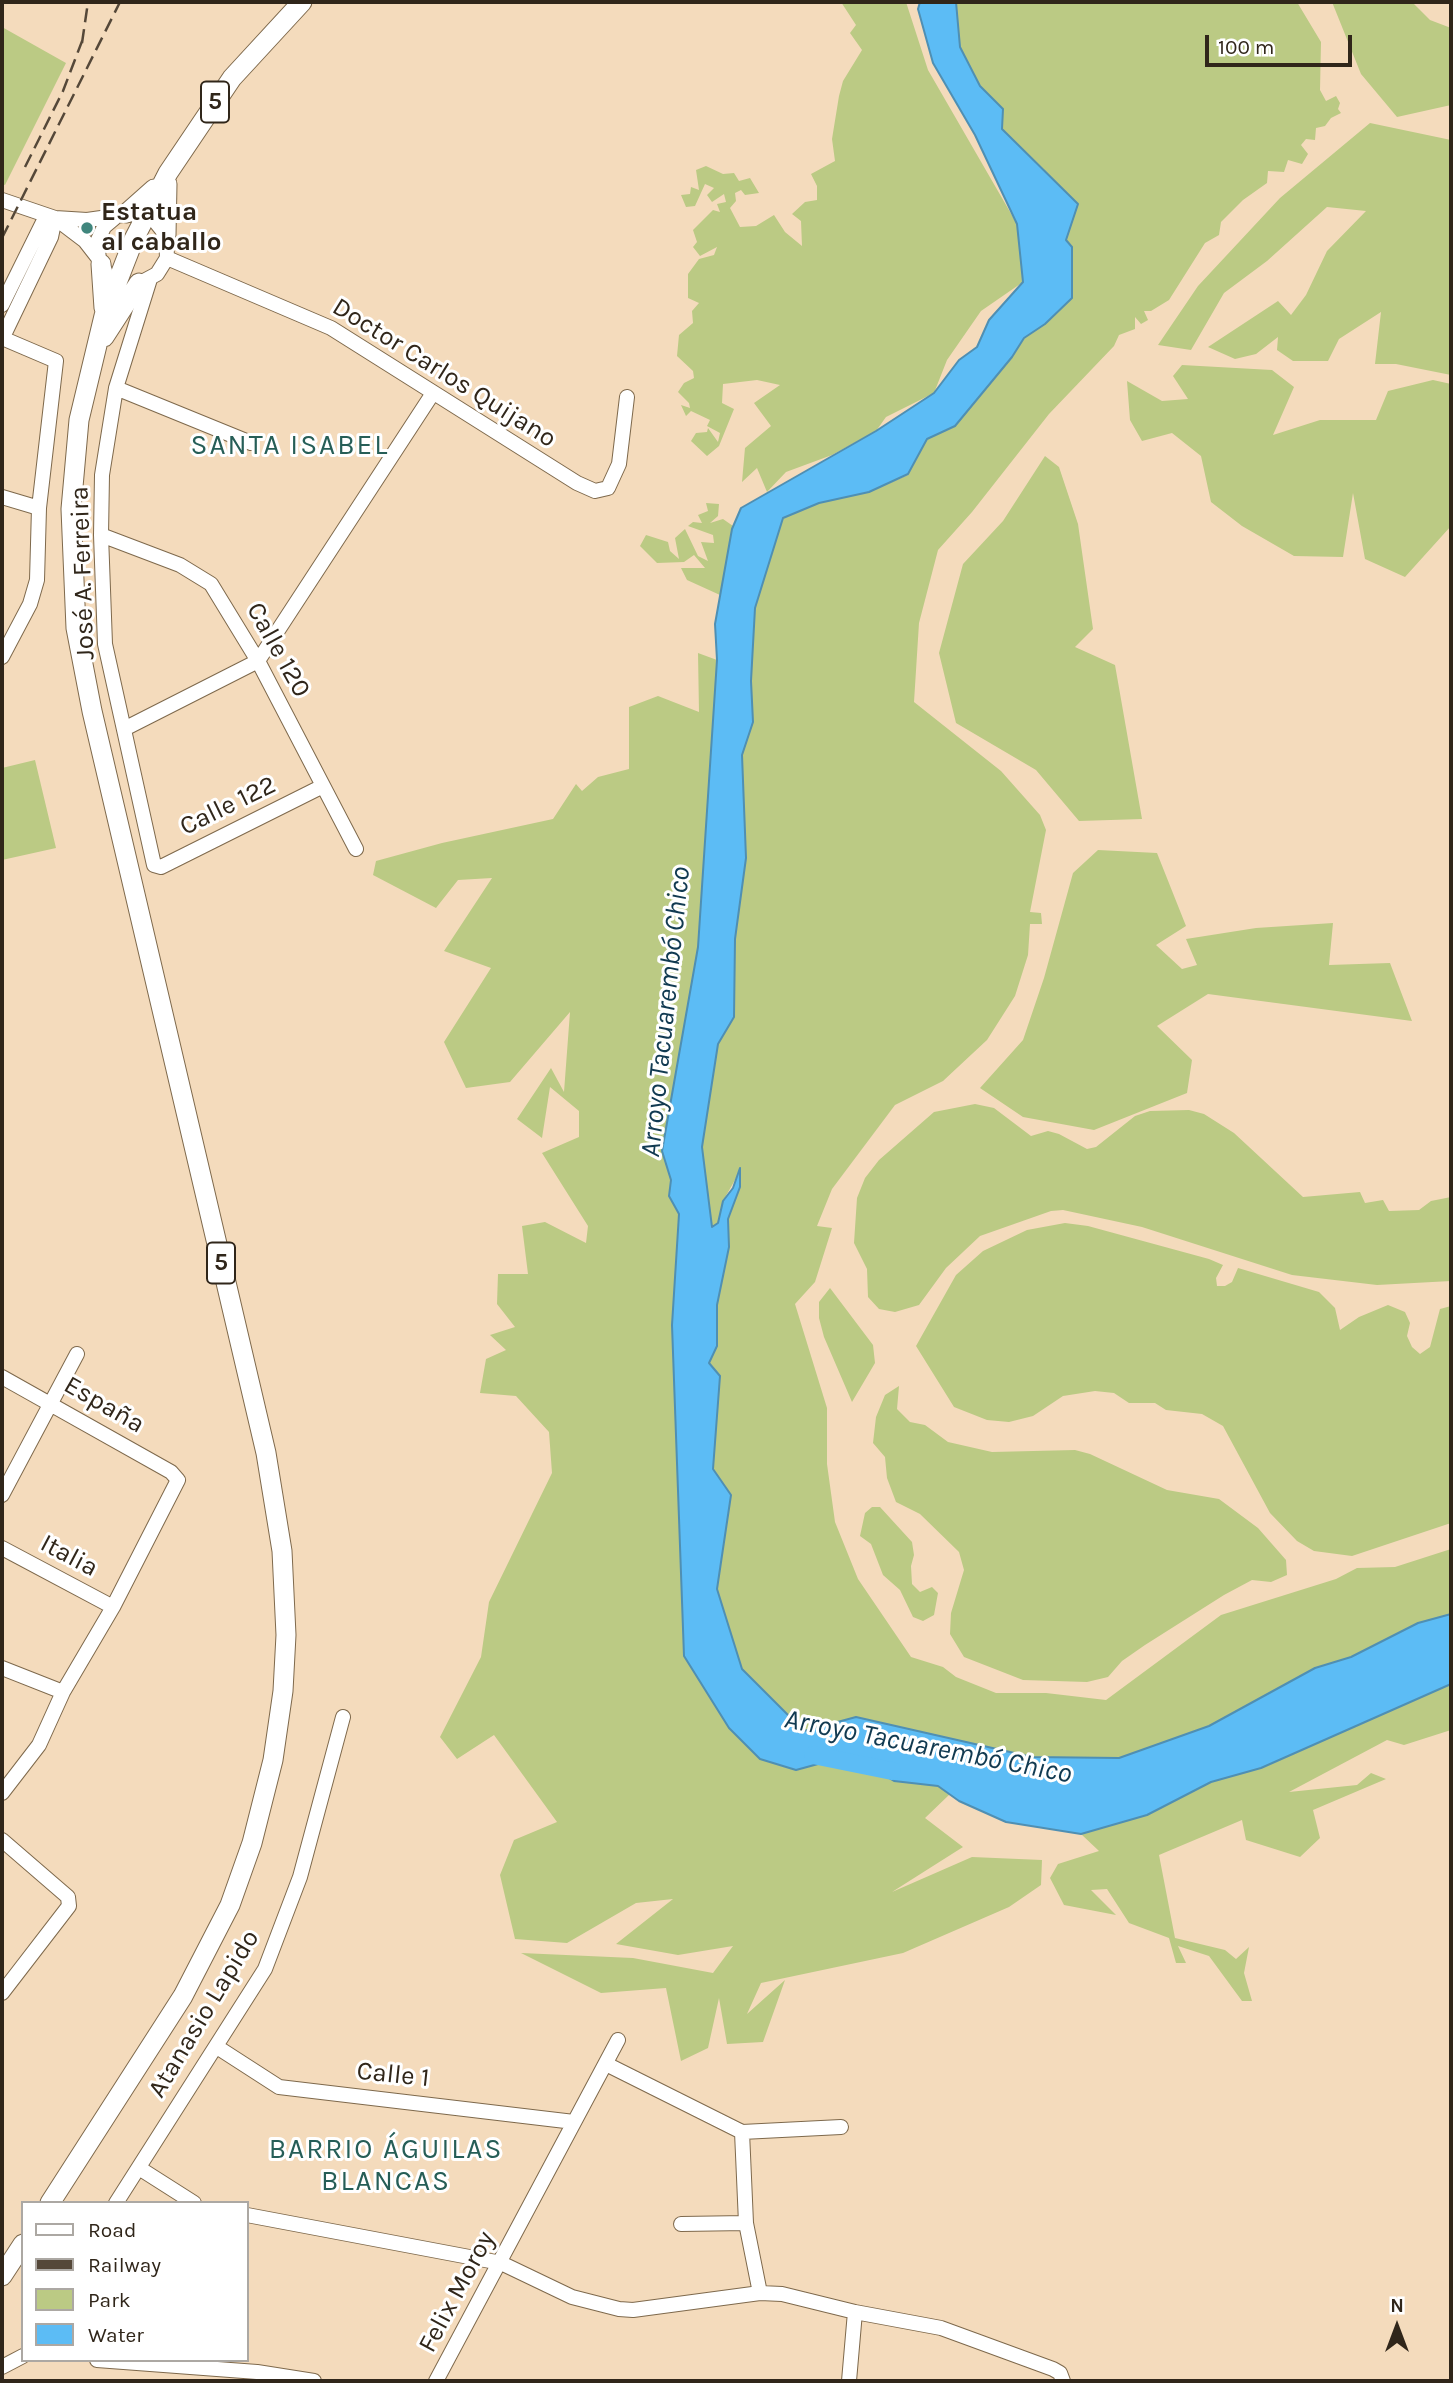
<!DOCTYPE html>
<meta charset="utf-8">
<style>
body{margin:0}
#map{position:relative;width:1453px;height:2383px;overflow:hidden;background:#f4dbbc;font-family:Karla,sans-serif}
canvas{display:block}
.frame{position:absolute;inset:0;border:4px solid #30261a;pointer-events:none}
.legend{position:absolute;left:21px;top:2201px;width:228px;height:161px;box-sizing:border-box;background:#fff;border:2px solid #aca8a3;margin:0;padding:9px 12px;list-style:none;font-size:21px;color:#30261a}
.legend li{display:flex;align-items:center;gap:14px;height:35px}
.legend b{width:35px;border:2px solid #aca8a3}
.north{position:absolute;left:1362px;top:2292px;width:70px;height:70px;-webkit-text-stroke:5px #fff;paint-order:stroke;rotate:0deg;font-size:19px;font-weight:700;line-height:28px;text-align:center;color:#30261a}
.north::after{content:'';display:block;margin:auto;width:24px;height:32px;background:#30261a;clip-path:polygon(50% 0,100% 100%,50% 72%,0 100%)}
.scale{position:absolute;left:1205px;top:35px;width:147px;height:32px;box-sizing:border-box;border:4px solid #30261a;border-top:0;padding-left:9px;font-size:21px;line-height:24px;white-space:nowrap;color:#30261a;-webkit-text-stroke:5px #fff;paint-order:stroke}
</style>
<div id="map">
<canvas width="1453" height="2383"></canvas>
<div class="frame"></div>
<ul class="legend">
<li><b style="height:9px;background:#fff"></b>Road</li>
<li><b style="height:9px;background:#554839"></b>Railway</li>
<li><b style="height:19px;background:#bbca84"></b>Park</li>
<li><b style="height:19px;background:#5cbcf5"></b>Water</li>
</ul>
<div class="north">N</div>
<div class="scale">100 m</div>
</div>
<script>
const ctx = document.querySelector('canvas').getContext('2d');
ctx.lineJoin = 'round';
function fillPath(path, color) { ctx.fillStyle = color; ctx.fill(path, 'evenodd'); }
const shape = rows => new Path2D(rows.map(r => 'M' + r).join(''));
function strokePath(path, color, width, dash) { ctx.strokeStyle = color; ctx.lineWidth = width; ctx.lineCap = dash ? 'butt' : 'round'; ctx.setLineDash(dash || []); ctx.stroke(path); }
function drawText(font, color, halo, rows, align = 'center') {
  ctx.font = font + ' Karla,sans-serif'; ctx.lineWidth = 6; ctx.setLineDash([]); ctx.textBaseline = 'middle'; ctx.strokeStyle = halo; ctx.fillStyle = color; for (const [text, x, y, turn = 0] of rows) {
    ctx.save(); ctx.translate(x, y); ctx.rotate((+turn || 0) * Math.PI / 180); ctx.textAlign = isNaN(turn) ? turn : align; if (halo) ctx.strokeText(text, 0, 0); ctx.fillText(text, 0, 0); ctx.restore();
  }
}
fillPath(shape([
 [841,2,906,2,928,70,1017,224,1023,282,981,311,947,360,934,393,886,417,876,431,832,455,786,472,767,492,757,468,742,482,745,448,771,426,754,403,780,385,757,380,723,384,722,403,734,409,719,446,707,456,691,441,696,433,707,432,708,428,718,442,720,433,707,426,710,420,691,411,686,416,681,405,690,408,689,403,678,392,684,383,694,378,693,371,677,356,679,335,693,323,692,311,699,303,688,298,688,274,699,259,714,255,717,247,700,256,693,247,697,242,693,230,713,210,720,212,717,204,726,202,724,194,712,202,707,195,714,188,705,184,695,206,686,207,681,195,690,194,691,187,699,190,696,170,706,166,723,174,734,173,739,181,750,178,759,193,745,195,741,190,735,193,736,201,730,208,740,227,756,226,774,215,785,232,802,246,801,221,792,214,805,202,817,200,817,186,811,174,835,161,832,139,839,96,843,81,862,50,850,33,856,25],
 [956,2,1297,2,1321,42,1320,90,1326,101,1336,96,1340,103,1338,109,1341,113,1331,118,1325,126,1316,128,1315,140,1306,139,1301,145,1308,154,1302,164,1288,160,1284,172,1268,171,1267,183,1243,200,1221,222,1219,235,1205,243,1169,300,1151,311,1144,311,1148,320,1141,324,1135,317,1135,329,1119,335,1114,346,1049,414,972,512,938,550,919,623,914,702,1001,771,1040,815,1046,830,1030,912,1041,913,1042,924,1030,924,1028,955,1015,996,987,1040,943,1081,895,1105,832,1189,817,1226,832,1228,815,1282,795,1304,827,1408,827,1464,835,1522,858,1579,911,1657,943,1667,956,1677,996,1693,1046,1693,1106,1700,1221,1615,1336,1579,1357,1568,1395,1567,1451,1549,1451,1614,1418,1623,1351,1657,1315,1668,1209,1726,1119,1758,1032,1757,857,1717,804,1732,742,1669,717,1589,731,1495,713,1470,720,1376,708,1363,717,1346,717,1305,729,1247,728,1219,740,1187,740,1171,723,1201,718,1223,711,1228,702,1147,718,1044,734,1017,735,939,746,858,742,755,753,722,751,681,755,608,783,518,819,503,869,492,908,475,927,439,955,426,1012,357,1024,338,1045,324,1066,240,1002,129,1003,109,980,86,960,47],
 [1332,2,1412,2,1430,20,1451,28,1451,105,1397,117,1361,74],
 [2,27,66,63,5,185,2,184],
 [1370,123,1451,140,1451,375,1396,364,1375,364,1381,312,1339,339,1328,361,1293,361,1277,350,1278,337,1256,354,1235,359,1208,347,1278,301,1291,315,1306,295,1327,251,1366,211,1327,207,1267,261,1224,293,1191,350,1158,345,1198,286,1280,198],
 [1182,365,1272,370,1294,387,1273,435,1320,420,1376,420,1388,391,1433,380,1451,384,1451,526,1405,577,1365,559,1353,493,1343,557,1294,556,1242,526,1211,502,1201,456,1172,433,1142,441,1130,420,1127,381,1162,401,1188,399,1173,376],
 [1045,456,1059,467,1078,524,1093,629,1075,647,1115,665,1142,819,1079,821,1036,770,956,723,939,653,963,564,1003,521],
 [706,503,719,504,718,516,710,523,723,519,733,526,720,595,687,580,681,568,705,568,694,555,684,562,657,563,640,546,646,535,668,542,670,551,679,559,675,538,685,529,698,556,708,561,701,542,714,543,713,535,688,526,693,522,702,523,698,515,708,511],
 [698,653,717,660,698,947,662,1151,671,1180,669,1196,679,1214,672,1325,684,1656,796,1770,851,1755,894,1781,938,1786,950,1794,925,1818,963,1847,892,1892,972,1857,1042,1860,1041,1885,1009,1907,903,1953,761,1983,747,2014,785,1980,763,2042,727,2044,719,1998,708,2048,681,2061,666,1988,601,1993,521,1953,633,1958,713,1973,733,1946,678,1955,616,1944,673,1899,636,1903,567,1943,515,1939,500,1875,514,1840,557,1822,494,1735,457,1759,440,1737,481,1657,489,1602,552,1473,549,1432,516,1396,480,1393,486,1359,506,1350,490,1335,515,1327,497,1304,498,1274,528,1274,522,1226,545,1222,586,1243,588,1226,542,1153,579,1137,579,1111,550,1087,542,1138,517,1119,551,1068,564,1092,570,1012,510,1082,466,1088,444,1042,491,968,444,951,492,878,458,880,436,908,373,875,376,861,442,843,553,819,576,784,582,791,598,777,629,769,629,707,658,696,699,712],
 [35,760,56,848,2,860,2,768],
 [1098,850,1157,853,1186,926,1156,945,1182,969,1197,965,1186,939,1256,928,1333,923,1329,965,1390,963,1412,1021,1208,994,1157,1026,1192,1060,1187,1093,1094,1130,1023,1117,980,1088,1023,1040,1044,978,1073,873],
 [975,1104,994,1108,1031,1136,1048,1131,1059,1134,1087,1149,1096,1147,1135,1116,1150,1111,1189,1110,1204,1114,1234,1133,1303,1197,1360,1192,1365,1203,1383,1200,1389,1211,1419,1210,1431,1201,1451,1197,1451,1281,1377,1285,1292,1275,1142,1227,1063,1210,1051,1211,980,1236,946,1268,919,1305,895,1312,879,1309,868,1297,867,1269,854,1243,857,1198,865,1178,879,1160,934,1112],
 [1065,1223,1088,1226,1209,1259,1223,1265,1216,1278,1217,1286,1225,1286,1232,1282,1238,1268,1319,1292,1335,1308,1340,1330,1359,1317,1388,1305,1405,1312,1410,1323,1407,1336,1412,1347,1420,1354,1430,1347,1440,1309,1451,1306,1451,1523,1352,1556,1314,1551,1297,1541,1270,1513,1223,1426,1202,1414,1166,1410,1155,1403,1129,1403,1114,1393,1095,1391,1063,1396,1033,1416,1009,1422,987,1420,954,1407,916,1346,956,1275,983,1251,1027,1230],
 [830,1288,873,1345,875,1363,852,1402,824,1337,819,1318,819,1302],
 [899,1386,897,1409,910,1422,925,1425,948,1442,992,1452,1075,1450,1090,1454,1167,1490,1219,1499,1258,1528,1286,1560,1287,1575,1271,1582,1252,1580,1224,1595,1145,1645,1122,1661,1108,1677,1087,1682,1023,1680,964,1657,950,1634,951,1613,964,1570,959,1552,920,1514,896,1502,887,1478,885,1457,873,1443,876,1417,885,1395],
 [872,1507,880,1507,912,1542,914,1555,911,1566,912,1584,920,1592,932,1587,938,1593,934,1615,923,1621,913,1617,900,1590,883,1575,871,1544,860,1536,865,1513],
 [1451,1684,1451,1730,1404,1745,1387,1740,1289,1792,1357,1785,1371,1773,1386,1779,1313,1810,1320,1838,1300,1857,1246,1840,1242,1820,1159,1855,1175,1938,1225,1950,1236,1959,1249,1947,1244,1973,1252,2001,1242,2001,1209,1956,1178,1946,1186,1963,1176,1963,1169,1938,1129,1923,1107,1889,1091,1890,1116,1915,1064,1905,1050,1878,1058,1864,1099,1851,1081,1834,1147,1815,1211,1782,1262,1768]
]), '#bbca84');
const water = shape([
 [920,2,956,2,960,47,980,86,1003,109,1002,129,1078,204,1066,240,1072,247,1072,298,1045,324,1024,338,1012,357,955,426,927,439,908,474,869,492,819,503,783,518,755,608,751,681,753,722,742,755,746,858,735,939,734,1017,718,1044,702,1147,712,1227,718,1223,723,1201,733,1188,740,1168,740,1187,728,1219,729,1247,717,1305,717,1346,709,1363,720,1376,713,1469,731,1495,717,1589,742,1669,804,1731,856,1717,1032,1757,1119,1758,1209,1726,1315,1668,1351,1657,1418,1623,1451,1614,1451,1684,1261,1768,1211,1782,1147,1815,1081,1834,1006,1822,959,1801,938,1786,894,1781,851,1755,796,1770,760,1759,729,1728,684,1656,672,1325,679,1214,669,1196,671,1180,662,1151,698,947,717,660,715,624,732,529,741,508,876,431,934,393,959,360,977,347,989,320,1023,282,1017,224,975,135,933,63,918,9,920,2]
]);
fillPath(water, '#5cbcf5');
strokePath(water, '#4f8fb3', 2);
strokePath(shape([
 [813,1755,892,1771]
]), '#5cbcf5', 18);
const minor = shape([
 [2,200,55,218,87,220,137,213,154,220,166,235,167,258,157,274,142,282],
 [56,219,85,241,99,259],
 [167,258,331,328,577,483,595,491,608,488,619,464,627,397],
 [105,271,99,259,97,242,104,227,117,216],
 [150,279,116,388,102,475,101,535,105,644,154,865,161,867,323,786],
 [2,305,46,216],
 [2,338,56,361,39,508,37,580,30,604,2,657],
 [2,339,51,237,55,218],
 [116,388,251,443],
 [2,497,39,508],
 [101,535,180,565,211,584,258,661,356,849],
 [124,729,258,661,433,393],
 [2,1377,171,1472,178,1480,113,1607,63,1692,39,1745,2,1793],
 [2,1495,77,1354],
 [2,1548,113,1607],
 [2,1668,63,1692],
 [2,1840,68,1897,69,1906,2,1993],
 [217,2047,279,2087,574,2122],
 [606,2064,742,2132,841,2127],
 [742,2132,746,2223,760,2293],
 [139,2168,194,2203],
 [116,2203,265,1969,300,1877,343,1717],
 [247,2215,501,2263,572,2297,619,2309,633,2310,760,2293,782,2294,855,2312,941,2328,1053,2369,1060,2373,1063,2381],
 [681,2224,746,2223],
 [97,2360,257,2372,314,2381],
 [2,2367,23,2356],
 [436,2381,618,2040],
 [849,2381,855,2312]
]);
const highway = shape([
 [127,213,154,189],
 [166,235,167,184],
 [101,264,104,308],
 [104,337,139,283],
 [50,2203,183,1996,230,1905,252,1843,273,1760,283,1691,286,1635,282,1551,266,1453,92,711,76,628,71,509,79,420,104,316,134,239,168,173,232,78,302,2],
 [2,2276,23,2244]
]);
strokePath(minor, '#7e694c', 16);
strokePath(highway, '#7e694c', 21);
strokePath(minor, '#fff', 14);
strokePath(highway, '#fff', 19);
strokePath(shape([
 [82,43,88,2],
 [25,167,63,91,84,36],
 [2,238,120,2]
]), '#554839', 2.5, [14, 7]);
for (const [x, y, r, color] of [
 [87,228,7,"#40867d"]
]) { const dot = new Path2D(); dot.arc(x, y, r, 0, 2 * Math.PI); ctx.fillStyle = color; ctx.fill(dot); strokePath(dot, '#fff', 2.5); }
for (const [x, y, w] of [
 [215,102,28],
 [221,1263,28]
]) { const box = new Path2D(); box.roundRect(x - w / 2, y - 20.5, w, 41, 5); ctx.fillStyle = '#fff'; ctx.fill(box); strokePath(box, '#30261a', 2); }
drawText('bold 24px', '#30261a', null, [
 ["5",215,102],
 ["5",221,1263]
]);
drawText('bold 26px', '#30261a', '#fff', [
 ["Estatua",101,213],
 ["al caballo",101,243]
], 'left');
drawText('26px', '#30261a', '#fff', [
 ["Doctor Carlos Quijano",444,373,32],
 ["José A. Ferreira",83,573,-92],
 ["Calle 120",278,650,61],
 ["Calle 122",228,806,-26],
 ["España",104,1405,30],
 ["Italia",69,1556,28],
 ["Atanasio Lapido",204,2014,-59],
 ["Calle 1",393,2075,6],
 ["Felix Moroy",457,2292,-62]
]);
ctx.letterSpacing = '2px';
drawText('28px', '#265e57', '#fff', [
 ["SANTA ISABEL",290,446],
 ["BARRIO ÁGUILAS",386,2150],
 ["BLANCAS",386,2182]
]);
ctx.letterSpacing = '0px';
drawText('italic 28px', '#113a51', '#fff', [
 ["Arroyo Tacuarembó Chico",666,1012,-84],
 ["Arroyo Tacuarembó Chico",928,1747,11]
]);
</script>
